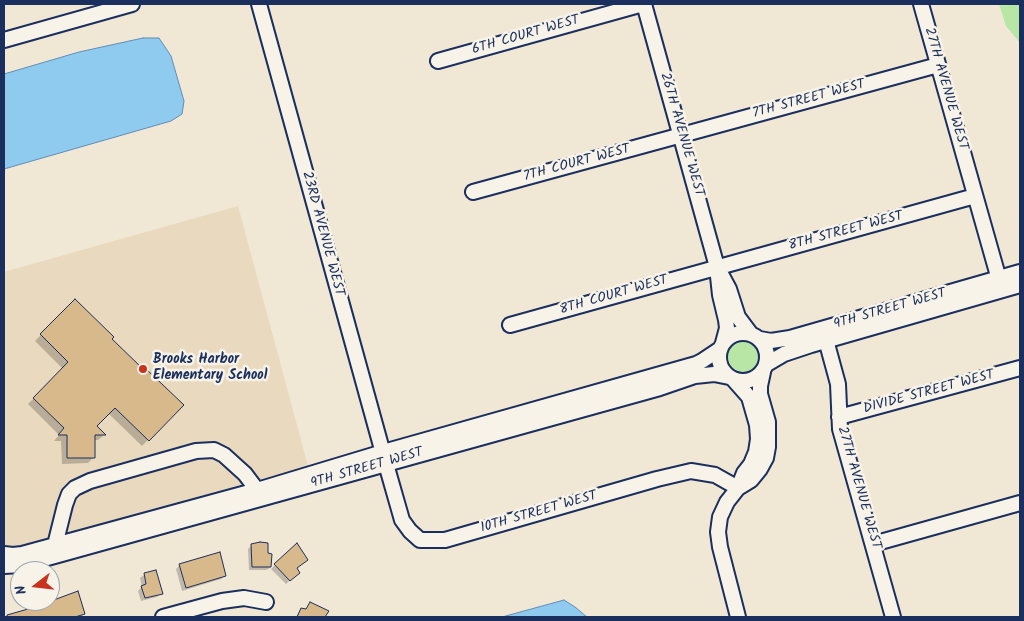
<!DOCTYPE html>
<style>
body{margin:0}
#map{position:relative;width:1024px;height:621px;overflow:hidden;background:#f1e7d5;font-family:Kalam,sans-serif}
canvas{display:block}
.frame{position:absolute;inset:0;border:5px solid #1b2f5e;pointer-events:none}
.north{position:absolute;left:10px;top:561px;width:50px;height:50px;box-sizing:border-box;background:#f7f3e8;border:1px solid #9fa5b1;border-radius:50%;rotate:254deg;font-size:14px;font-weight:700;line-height:20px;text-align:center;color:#1b2f5e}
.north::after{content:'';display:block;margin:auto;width:18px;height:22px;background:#c8321e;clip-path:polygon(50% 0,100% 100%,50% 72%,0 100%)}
</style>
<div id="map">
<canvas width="1024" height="621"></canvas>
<div class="frame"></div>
<div class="north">N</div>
</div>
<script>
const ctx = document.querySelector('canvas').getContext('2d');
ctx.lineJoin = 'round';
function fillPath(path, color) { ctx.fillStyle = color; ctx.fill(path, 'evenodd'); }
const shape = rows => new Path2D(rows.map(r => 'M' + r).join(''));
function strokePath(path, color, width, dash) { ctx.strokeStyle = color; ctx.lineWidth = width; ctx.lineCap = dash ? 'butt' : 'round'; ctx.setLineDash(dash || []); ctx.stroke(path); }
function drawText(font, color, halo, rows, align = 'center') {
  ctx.font = font + ' Kalam,sans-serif'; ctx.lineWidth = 5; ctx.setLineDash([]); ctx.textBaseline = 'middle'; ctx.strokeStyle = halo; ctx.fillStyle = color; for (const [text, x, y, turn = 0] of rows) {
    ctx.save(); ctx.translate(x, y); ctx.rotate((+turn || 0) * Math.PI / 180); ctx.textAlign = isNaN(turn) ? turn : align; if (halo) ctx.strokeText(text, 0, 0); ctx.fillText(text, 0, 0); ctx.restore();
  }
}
fillPath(shape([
 [238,206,308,466,45,539,29,545,13,548,4,547,4,272]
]), '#e9d9bf');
fillPath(shape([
 [999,4,1020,4,1020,43,1006,26],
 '728 356a16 16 0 1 1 32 0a16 16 0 1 1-32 0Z'
]), '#b7e6a5');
const water = shape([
 [143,38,159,38,171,56,184,101,182,114,171,121,4,169,4,74,79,52,143,38],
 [564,600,575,607,587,617,502,617,564,600]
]);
fillPath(water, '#8fcaef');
strokePath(water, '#618cb5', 1);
fillPath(shape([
 [75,300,111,339,182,405,142,446,108,413,95,426,104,435,98,440,94,440,94,457,88,463,62,464,61,441,54,441,59,435,28,404,63,369,35,341],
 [252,545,271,555,270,568,266,570,249,570,248,549],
 [296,545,307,560,296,569,294,577,286,584,271,569],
 [180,565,225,575,221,579,182,591,176,569],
 [156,571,161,593,157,597,141,601,138,591,142,587,140,578,144,575],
 [310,603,327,612,323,617,296,617,301,609,305,610],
 [29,605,42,605,84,614,81,617,4,617,25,611]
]), '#0003');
const building = shape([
 [75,299,114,337,112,339,143,369,144,367,184,405,149,441,115,408,97,426,106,435,95,435,95,458,67,458,67,435,58,435,64,428,33,398,68,362,40,334,75,299],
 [260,542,268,543,268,553,272,554,271,567,252,567,251,544,260,542],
 [297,543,308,560,297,568,300,573,290,581,274,564,297,543],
 [220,552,226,576,186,588,179,564,220,552],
 [156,570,163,594,145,598,141,586,146,584,144,573,156,570],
 [78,591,85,614,75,617,7,617,7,615,28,609,29,604,40,601,42,601,43,604,78,591],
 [310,602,329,611,325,617,297,617,301,608,306,609,310,602]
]);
fillPath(building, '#d7b98b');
strokePath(building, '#1b2f5e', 1);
const minor = shape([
 [259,4,386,464,402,520,410,531,420,540,445,540,657,479,691,471,715,475,738,488],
 [644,4,717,267,720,295,726,320,727,328,723,343],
 [921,4,1002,290],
 [4,40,132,4],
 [438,61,643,4],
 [473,192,938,65],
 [721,274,729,289,738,317,750,333],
 [510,325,975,196],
 [823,329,838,384,840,429,893,617],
 '719 357a24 24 0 1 1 48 0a24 24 0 1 1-48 0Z',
 [760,339,771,341,790,338,1020,272],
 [767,364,784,354,811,345,1020,285],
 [734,380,749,397,757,425,758,439,756,452,751,464,744,473,738,488,727,502,720,517,718,532,720,547,738,617],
 [839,417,1020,368],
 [738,488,751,480,760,469,766,458,768,447,768,422,760,394,760,386,763,372],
 [873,544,1020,503],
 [55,545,65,505,69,494,75,488,90,481,196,451,214,450,224,455,245,474,257,490],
 [4,554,13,555,22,554,257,490,383,452,696,364,702,361,720,349],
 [4,566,22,565,69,552,660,388,695,376,714,374,729,377],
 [163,617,222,601,244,598,266,602]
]);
strokePath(minor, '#1b2f5e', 18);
strokePath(minor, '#f7f3e8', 14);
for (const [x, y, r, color] of [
 [143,369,5,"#c8321e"]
]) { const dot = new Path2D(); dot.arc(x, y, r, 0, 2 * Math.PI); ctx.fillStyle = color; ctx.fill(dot); strokePath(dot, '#f7f3e8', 2); }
drawText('14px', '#1b2f5e', '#f7f3e8', [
 ["6TH COURT WEST",526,36,-16],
 ["27TH AVENUE WEST",945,89,74],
 ["7TH STREET WEST",809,100,-15],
 ["26TH AVENUE WEST",681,135,74],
 ["7TH COURT WEST",577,164,-15],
 ["8TH STREET WEST",846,232,-15],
 ["23RD AVENUE WEST",322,234,75],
 ["8TH COURT WEST",614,296,-16],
 ["9TH STREET WEST",890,310,-16],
 ["DIVIDE STREET WEST",929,393,-15],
 ["9TH STREET WEST",367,469,-16],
 ["27TH AVENUE WEST",858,488,74],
 ["10TH STREET WEST",539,513,-16]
]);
drawText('bold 14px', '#1b2f5e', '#f7f3e8', [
 ["Brooks Harbor",153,361],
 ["Elementary School",153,377]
], 'left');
</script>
